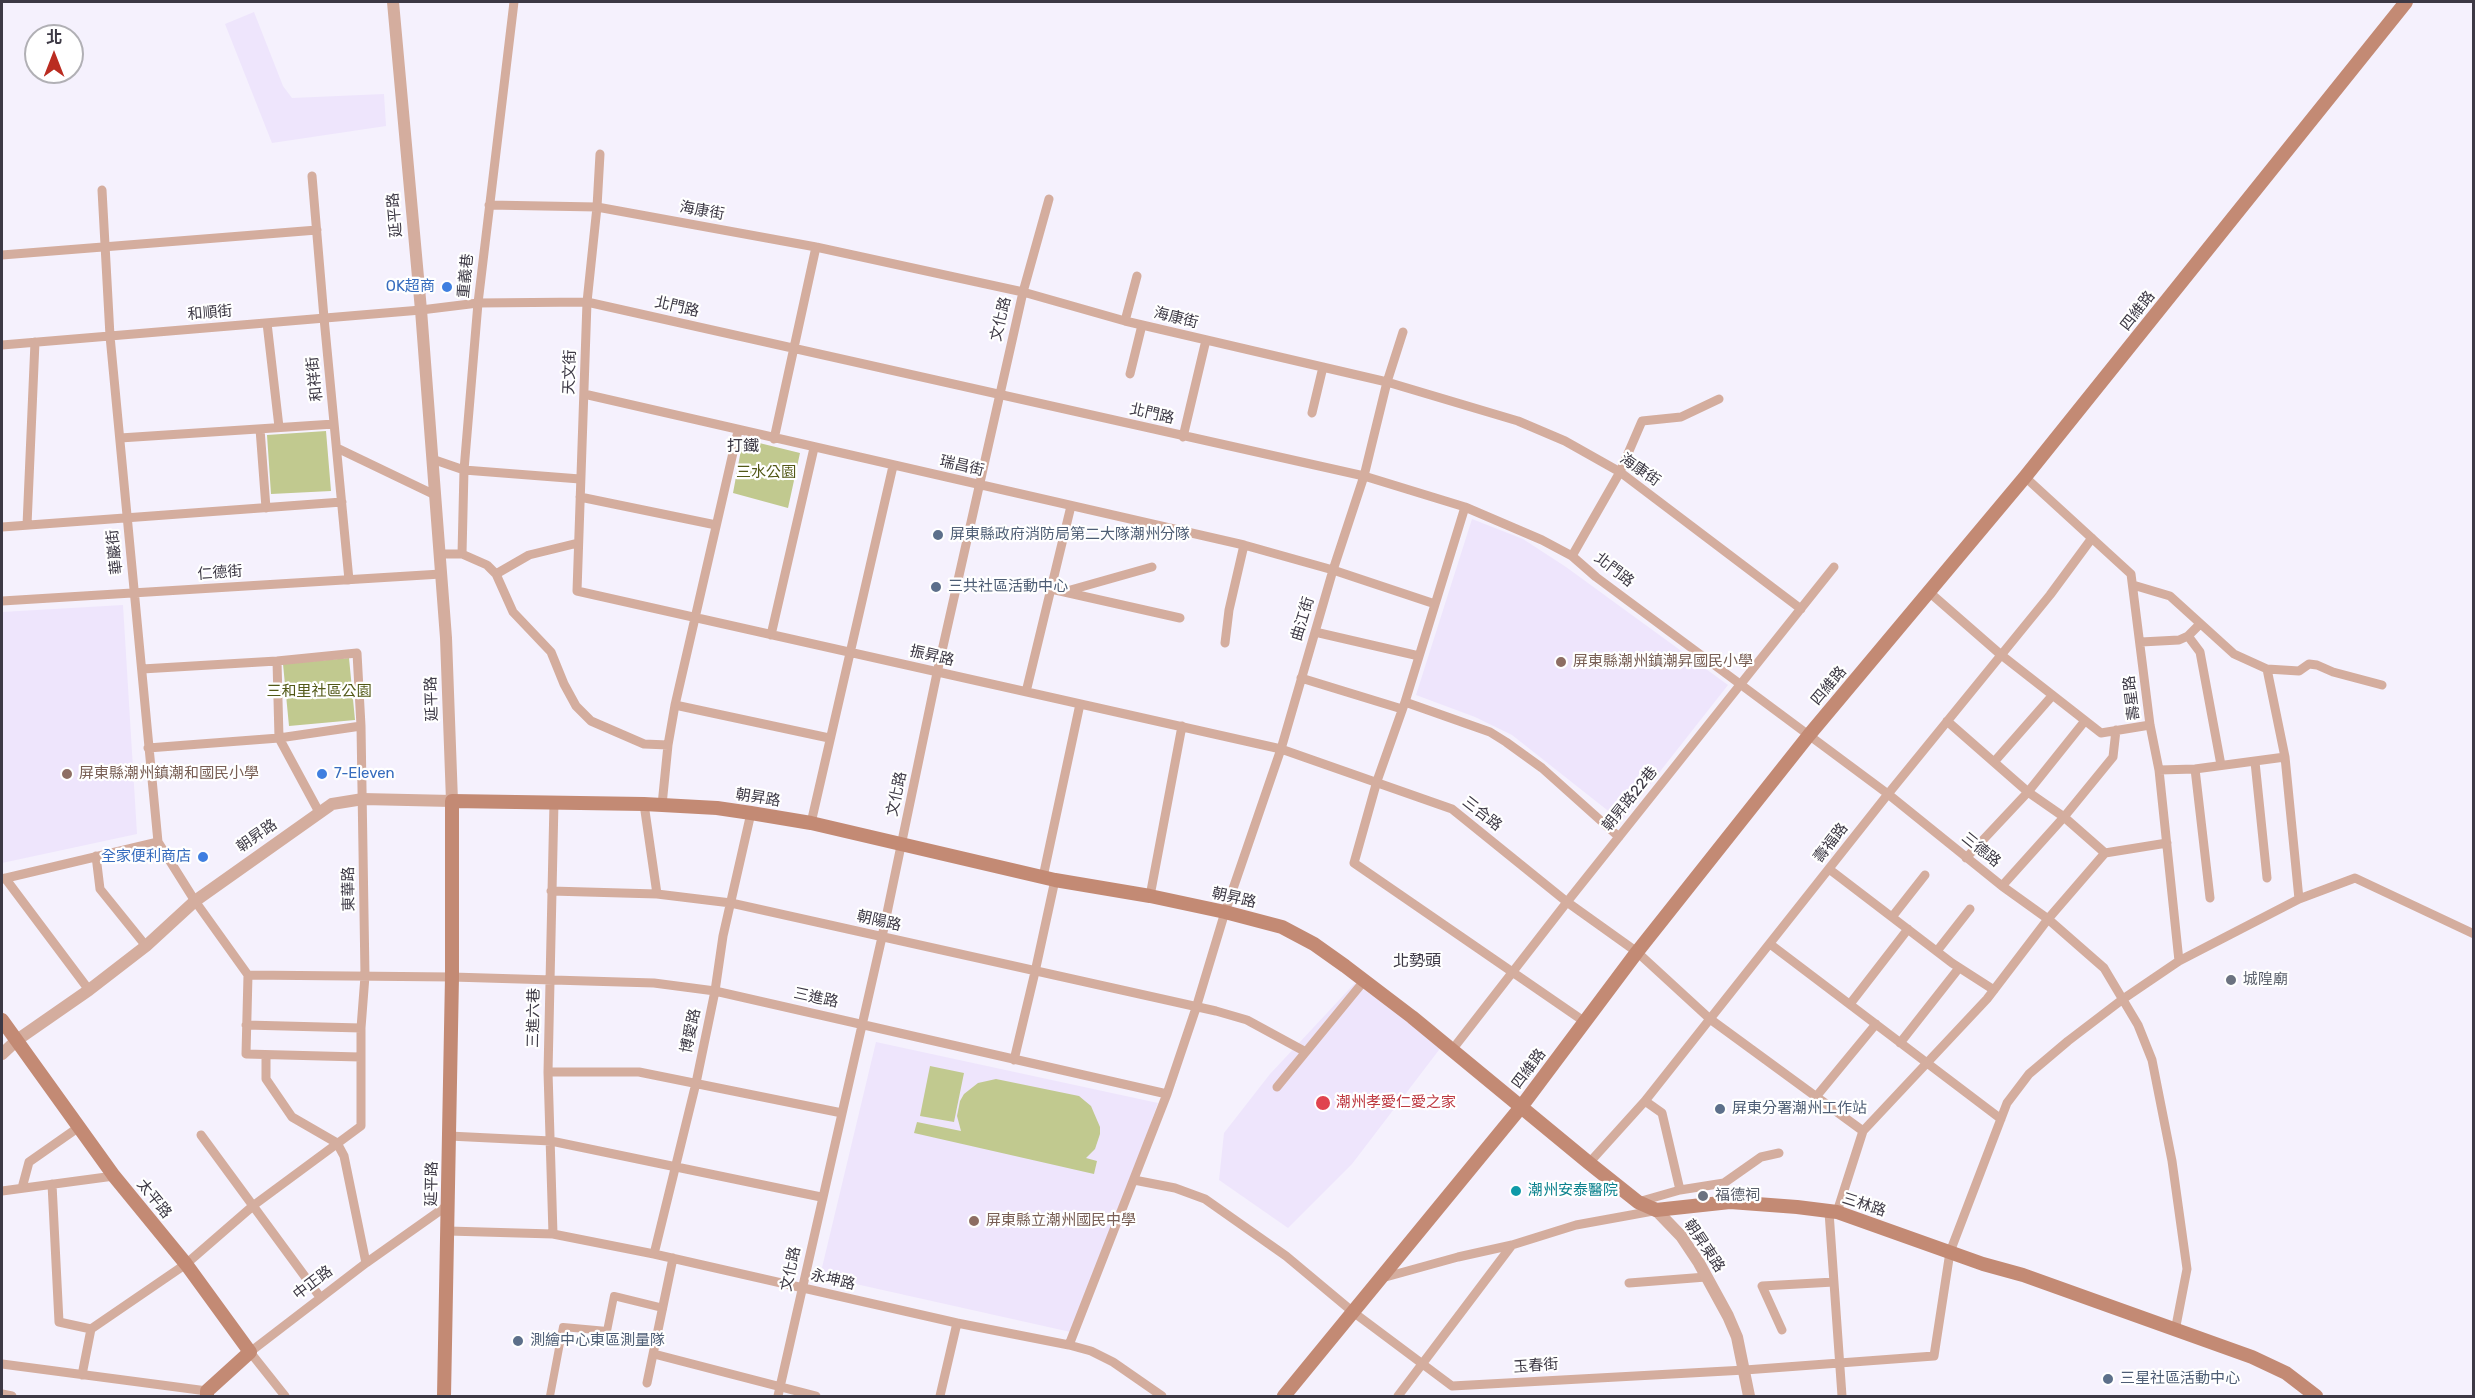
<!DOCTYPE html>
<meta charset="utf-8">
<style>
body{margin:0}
#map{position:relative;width:2475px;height:1398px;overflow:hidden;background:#f5f1fd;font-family:Rubik,"Noto Sans TC",sans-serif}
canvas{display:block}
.frame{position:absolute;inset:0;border:3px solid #3d3945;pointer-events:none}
.north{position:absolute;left:24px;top:24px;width:60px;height:60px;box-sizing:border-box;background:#fff;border:2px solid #b1b0b5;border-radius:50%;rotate:0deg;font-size:16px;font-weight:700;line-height:24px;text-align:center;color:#3d3945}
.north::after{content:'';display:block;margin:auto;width:21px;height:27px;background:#ba2c21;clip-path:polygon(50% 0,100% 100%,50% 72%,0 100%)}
</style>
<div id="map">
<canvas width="2475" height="1398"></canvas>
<div class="frame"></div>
<div class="north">北</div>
</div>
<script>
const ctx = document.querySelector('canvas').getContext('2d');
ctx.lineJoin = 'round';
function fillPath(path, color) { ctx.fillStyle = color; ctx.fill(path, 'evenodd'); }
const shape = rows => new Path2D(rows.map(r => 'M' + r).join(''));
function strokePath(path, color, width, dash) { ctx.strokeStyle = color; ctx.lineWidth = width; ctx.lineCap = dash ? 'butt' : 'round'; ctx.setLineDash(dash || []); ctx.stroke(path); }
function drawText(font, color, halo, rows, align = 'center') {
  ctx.font = font + ' Rubik,"Noto Sans TC",sans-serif'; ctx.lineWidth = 4.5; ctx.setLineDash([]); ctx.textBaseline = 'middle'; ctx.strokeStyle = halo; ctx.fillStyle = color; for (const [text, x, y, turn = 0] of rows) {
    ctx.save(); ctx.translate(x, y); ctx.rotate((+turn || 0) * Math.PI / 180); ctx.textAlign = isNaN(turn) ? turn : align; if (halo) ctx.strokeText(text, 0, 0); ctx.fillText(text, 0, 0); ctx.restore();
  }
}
fillPath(shape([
 [254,12,283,86,292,98,384,94,386,126,272,143,225,24],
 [1472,519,1523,539,1566,567,1728,685,1621,821,1512,735,1475,717,1416,695],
 [123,605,137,834,2,863,2,612],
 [1355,983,1442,1046,1352,1164,1288,1228,1219,1180,1224,1133,1270,1074],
 [876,1042,1158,1103,1075,1333,820,1276]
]), '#eee5fc');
fillPath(shape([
 [326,431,331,491,271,494,267,435],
 [743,439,800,453,788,508,733,493],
 [349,658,355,720,289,726,283,664],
 [930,1066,964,1073,954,1122,920,1116],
 [996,1079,1079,1096,1091,1106,1100,1127,1100,1134,1095,1149,1086,1158,1097,1161,1094,1174,914,1133,917,1122,961,1131,957,1116,960,1101,964,1094,978,1083]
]), '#c1c98f');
strokePath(shape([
 [550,1396,563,1327,607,1331,614,1296,663,1308]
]), '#d4ad9e', 8);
strokePath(shape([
 [600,154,597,207,587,302,577,591,1281,749,1452,809,1567,902,1637,952,1710,1019,1863,1131],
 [312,176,324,318,349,580],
 [102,190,110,336,158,842,195,901,248,975,452,977,654,983,715,991,1167,1094],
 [489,205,597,207,816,247,1023,292,1125,321,1387,382,1518,421,1565,441,1620,472,1801,609],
 [2,255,317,230],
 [1125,321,1137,276],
 [267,323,279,427],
 [2,345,421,310,478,303,587,302,1364,476,1465,507,1542,540,1572,556,1596,577,1888,794,2002,886,2048,919,2104,968,2138,1025,2152,1060,2172,1161,2187,1269,2175,1331],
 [1130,374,1142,325],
 [584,394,1244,545,1333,570,1435,604],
 [1312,413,1323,367],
 [260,429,266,508],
 [1183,437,1206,340],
 [120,438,334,424],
 [774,439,816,247],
 [337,448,435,495],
 [432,459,464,470,580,479],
 [2025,477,2131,574,2150,725,2159,770,2179,961],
 [580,497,716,525],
 [1465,507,1405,702,1377,781,1354,863,1585,1022],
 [27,525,35,342],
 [2,527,342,502],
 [440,554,462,554,487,565,496,574,513,612,551,652,564,684,576,706,591,721,644,744,668,745],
 [462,554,464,470,478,303,514,2],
 [1572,556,1620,472,1642,421,1681,417,1719,399],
 [496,574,529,555,578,543],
 [2133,585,2170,596,2234,654,2267,669,2299,671,2309,664,2317,665,2333,672,2382,685],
 [1051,589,1180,618],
 [1067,591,1152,567],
 [1929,592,2000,654,2101,733,2150,725],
 [2,601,441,574],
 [1315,632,1419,656],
 [771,635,814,448],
 [2188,636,2200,652,2221,765],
 [2141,642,2179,640,2188,636,2200,624],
 [1225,643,1229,610,1244,545],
 [277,661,279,738,319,812],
 [2267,669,2285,757,2299,899],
 [1301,678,1402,709],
 [1026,692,1071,506],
 [1405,702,1490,732,1506,742,1542,768,1619,837],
 [675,705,829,738],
 [1947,721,2028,792,2064,817,2105,853],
 [148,748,279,738,361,726],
 [1994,762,2052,696],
 [2255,762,2267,878],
 [2195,769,2210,898],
 [2159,770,2195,769,2285,757],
 [644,804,657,894],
 [662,805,668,745,675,705,738,431],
 [811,823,893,466],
 [96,856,100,889,146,946],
 [1966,858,2028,792,2084,722],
 [1829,869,1952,963,1994,990],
 [1043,877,1080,704],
 [5,878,89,990],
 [2,879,158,842],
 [2002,886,2064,817,2113,757,2116,730],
 [551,891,657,894,731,903,1216,1011,1247,1020,1304,1051],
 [1150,896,1182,726],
 [1892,917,1925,875],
 [1770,944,2001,1119],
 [1937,951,1970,909],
 [248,975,246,1054,360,1057],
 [1850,1004,1908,929],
 [246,1025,361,1028],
 [1900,1043,1959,968],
 [1452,1050,1567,902,1834,567],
 [266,1056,266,1079,292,1117,337,1143,344,1156,366,1263],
 [1014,1060,1035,972,1055,880],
 [548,1072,639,1072,842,1113],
 [1277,1087,1364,981],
 [1815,1098,1876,1024],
 [1645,1101,1662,1113,1680,1190],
 [201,1135,320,1297],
 [449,1136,551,1141,821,1197],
 [1589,1163,1645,1101,1888,794,2050,595,2092,538],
 [1134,1180,1175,1188,1205,1199,1286,1256,1353,1312,1452,1386,1745,1370,1934,1356,1950,1252,2007,1103,2029,1074,2068,1041,2123,999,2179,961,2299,899,2355,878,2474,934],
 [52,1184,59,1322,91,1329],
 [22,1188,29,1162,79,1127],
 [2,1191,114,1176],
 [1638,1202,1680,1190,1724,1183,1761,1157,1779,1153],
 [1829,1212,1842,1396],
 [1837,1212,1863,1131,1987,999,2048,919,2105,853,2167,843],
 [448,1231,553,1234,654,1254,957,1323,1069,1345,1091,1351,1113,1362,1162,1396],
 [553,1234,548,1072,554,802],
 [654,1254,696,1083,715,991,723,936,751,813],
 [1382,1278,1458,1257,1512,1245,1576,1225,1653,1211],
 [1629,1283,1706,1277],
 [1782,1330,1762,1286,1834,1282],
 [1069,1345,1167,1094,1196,1008,1225,912,1281,749,1333,570,1364,476,1387,382,1403,332],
 [654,1354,816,1396],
 [2,1364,207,1391],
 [82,1375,91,1329,186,1264,254,1205,361,1126,361,1028,365,976,361,726,357,653,277,661,142,669],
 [647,1383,673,1258],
 [2,1394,12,1396],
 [285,1396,250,1352,366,1263,448,1205],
 [778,1396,882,937,937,673,1000,394,1023,292,1049,199],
 [940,1396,957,1323],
 [1398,1396,1512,1245]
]), '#d4ad9e', 9);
strokePath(shape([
 [2,1054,17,1040,89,990,146,946,195,901,332,804,363,799,452,801,446,638,421,310,393,2],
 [1656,1210,1681,1236,1699,1263,1728,1316,1737,1337,1749,1396]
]), '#d4ad9e', 12);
strokePath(shape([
 [2,1020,114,1176,186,1264,250,1352,207,1391,207,1396],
 [444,1396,452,977,452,801,644,804,717,808,751,813,811,823,1055,880,1150,896,1225,912,1282,927,1314,944,1345,966,1412,1017,1589,1163,1638,1202,1656,1210,1730,1202,1797,1207,1837,1212,1983,1264,2023,1275,2252,1357,2286,1373,2316,1396],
 [1284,1396,1521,1107,1637,952,1809,735,2025,477,2406,2]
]), '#c38a74', 14);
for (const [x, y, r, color] of [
 [447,287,6,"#3f7fe0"],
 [938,535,6,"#5c6f8a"],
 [936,587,6,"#5c6f8a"],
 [1561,662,6,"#8d6e63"],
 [67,774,6,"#8d6e63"],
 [322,774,6,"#3f7fe0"],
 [203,857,6,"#3f7fe0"],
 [2231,980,6,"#6b7280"],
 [1323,1103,8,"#e0444e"],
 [1720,1109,6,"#5c6f8a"],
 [1516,1191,6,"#0f9aa8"],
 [1703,1196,6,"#6b7280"],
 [974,1221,6,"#8d6e63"],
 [518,1341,6,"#5c6f8a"],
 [2108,1379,6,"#5c6f8a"]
]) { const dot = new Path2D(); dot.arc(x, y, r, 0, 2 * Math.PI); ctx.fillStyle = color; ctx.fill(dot); strokePath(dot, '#fff', 2); }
drawText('15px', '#3d3945', '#fff', [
 ["海康街",702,211,10],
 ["延平路",395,215,-95],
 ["重義巷",466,276,-84],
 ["北門路",677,307,13],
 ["四維路",2138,311,-52],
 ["和順街",210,313,-5],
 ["海康街",1176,318,14],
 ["文化路",1001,319,-77],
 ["天文街",570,372,-88],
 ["和祥街",315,379,-96],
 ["北門路",1152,414,13],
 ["瑞昌街",962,466,13],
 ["海康街",1640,470,35],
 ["華巖街",115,552,-96],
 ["北門路",1614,570,38],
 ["仁德街",220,573,-4],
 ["曲江街",1303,619,-73],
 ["振昇路",932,656,13],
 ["四維路",1829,686,-50],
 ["壽星路",2132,698,-97],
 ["延平路",432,699,-92],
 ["文化路",897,794,-78],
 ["朝昇路",758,798,9],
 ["朝昇路22巷",1630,799,-51],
 ["三合路",1482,814,38],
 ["朝昇路",257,836,-35],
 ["壽福路",1831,843,-52],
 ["三德路",1981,850,39],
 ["東華路",349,889,-91],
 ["朝昇路",1234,898,13],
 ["朝陽路",879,921,13],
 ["三進路",816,998,12],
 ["三進六巷",534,1018,-89],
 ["博愛路",691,1031,-78],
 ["四維路",1529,1069,-53],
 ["延平路",432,1184,-89],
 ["太平路",154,1199,51],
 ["三林路",1864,1205,18],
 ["朝昇東路",1704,1246,56],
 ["文化路",791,1269,-78],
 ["永坤路",833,1280,13],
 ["中正路",313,1283,-37],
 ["玉春街",1536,1366,-4]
]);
drawText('15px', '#366cbe', '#fff', [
 ["OK超商",435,287],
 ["7-Eleven",334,774,"left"],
 ["全家便利商店",191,857]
], 'right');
drawText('15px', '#525817', '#fff', [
 ["三水公園",766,473],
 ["三和里社區公園",319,692]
]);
drawText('15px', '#4e5e75', '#fff', [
 ["屏東縣政府消防局第二大隊潮州分隊",950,535],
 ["三共社區活動中心",948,587],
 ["屏東分署潮州工作站",1732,1109],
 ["測繪中心東區測量隊",530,1341],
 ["三星社區活動中心",2120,1379]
], 'left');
drawText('15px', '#785e54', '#fff', [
 ["屏東縣潮州鎮潮昇國民小學",1573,662],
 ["屏東縣潮州鎮潮和國民小學",79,774],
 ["屏東縣立潮州國民中學",986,1221]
], 'left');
drawText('15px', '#5b616d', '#fff', [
 ["城隍廟",2243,980],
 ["福德祠",1715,1196]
], 'left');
drawText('15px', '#be3a42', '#fff', [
 ["潮州孝愛仁愛之家",1336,1103]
], 'left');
drawText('15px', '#0d838f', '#fff', [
 ["潮州安泰醫院",1528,1191]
], 'left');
drawText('16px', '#3d3945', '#fff', [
 ["打鐵",743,446],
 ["北勢頭",1417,961]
]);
</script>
